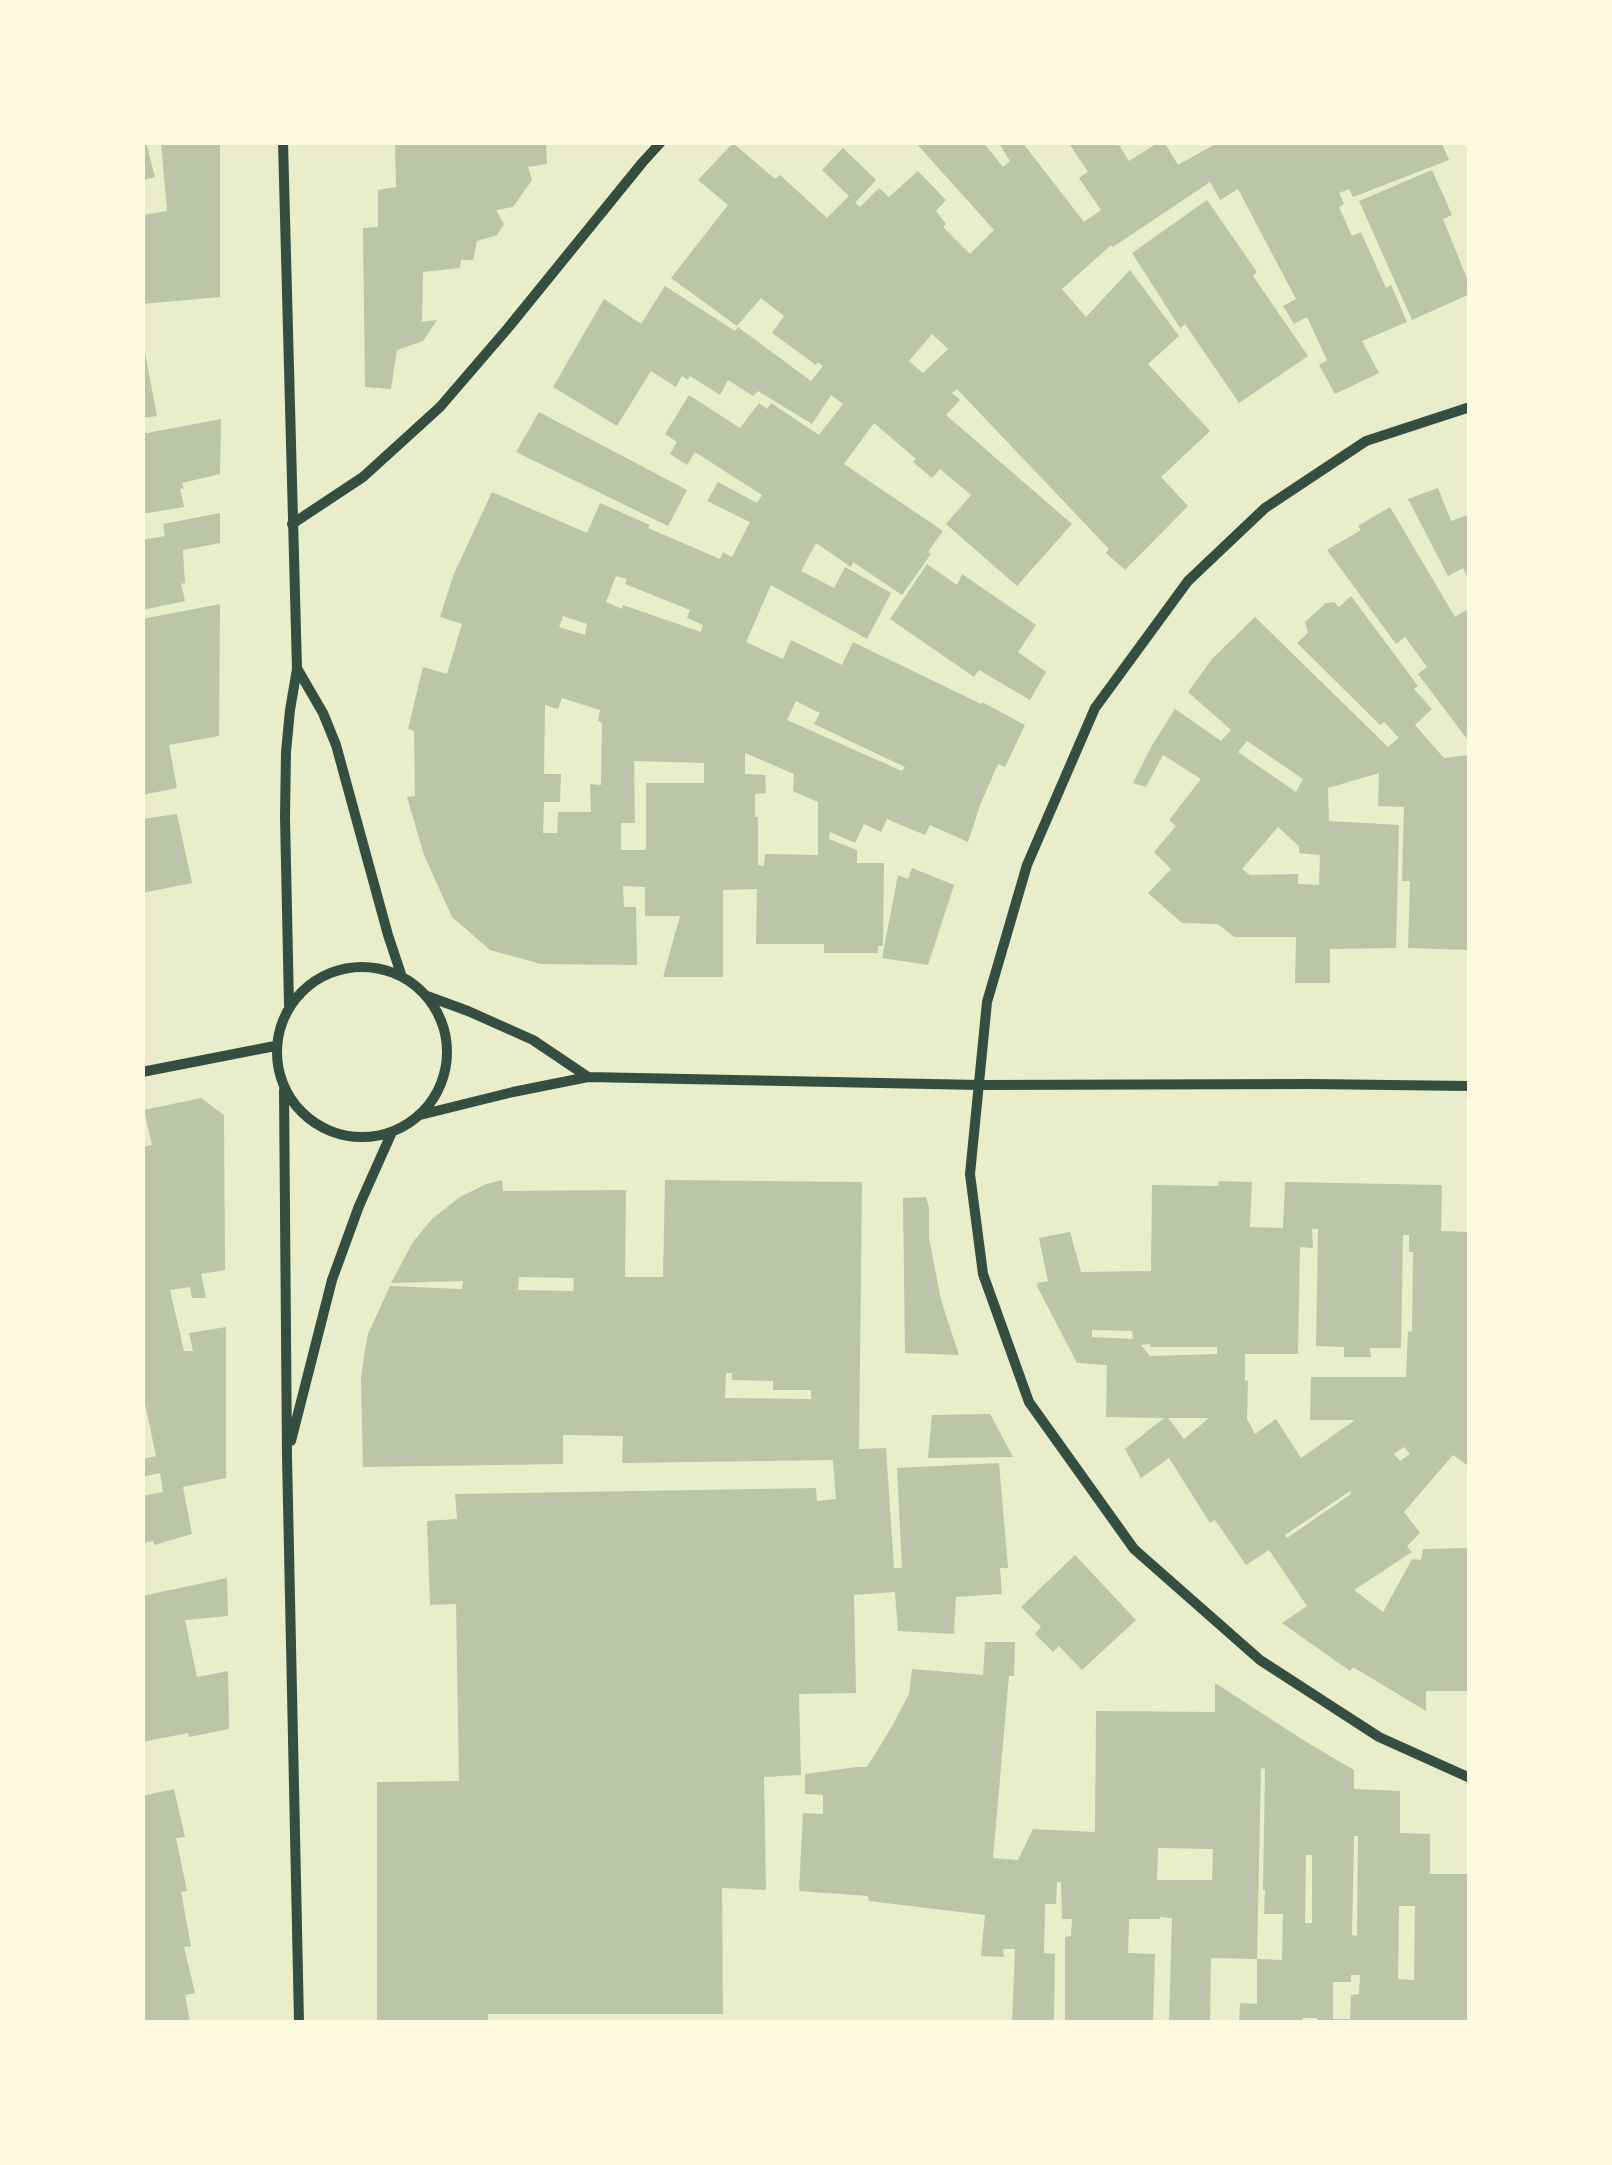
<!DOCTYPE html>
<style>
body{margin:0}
#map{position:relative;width:1612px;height:2165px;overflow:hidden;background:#e9edc9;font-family:Spectral,serif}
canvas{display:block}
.frame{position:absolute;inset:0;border:145px solid #fefae0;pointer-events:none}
</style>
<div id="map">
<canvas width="1612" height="2165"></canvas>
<div class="frame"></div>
</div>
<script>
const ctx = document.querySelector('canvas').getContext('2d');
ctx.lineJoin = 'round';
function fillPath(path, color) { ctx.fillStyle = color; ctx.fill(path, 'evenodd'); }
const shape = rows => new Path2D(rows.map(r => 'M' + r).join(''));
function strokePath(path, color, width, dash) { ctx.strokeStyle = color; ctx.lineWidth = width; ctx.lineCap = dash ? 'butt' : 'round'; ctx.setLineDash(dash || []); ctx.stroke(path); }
fillPath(shape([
 [142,142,146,142,155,177,142,180],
 [161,142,220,142,220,297,142,304,142,215,167,211],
 [395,142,546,142,547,164,528,167,532,180,513,207,496,210,504,224,497,235,477,241,473,260,461,260,460,268,423,272,422,322,437,320,423,341,397,350,391,389,365,387,363,228,378,227,378,190,396,187],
 [915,142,983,142,1003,167,1010,161,998,142,1022,142,1084,222,1101,210,1079,178,1088,172,1068,142,1117,142,1129,161,1159,142,1164,142,1178,165,1219,142,1441,142,1449,160,1353,197,1349,189,1339,193,1344,204,1339,207,1352,236,1361,232,1386,288,1391,285,1407,322,1362,341,1379,373,1335,394,1319,365,1327,360,1307,317,1294,324,1283,306,1296,299,1238,189,1220,200,1210,182,1113,247,1111,245,1062,289,1086,317,1130,270,1179,336,1148,364,1210,431,1161,477,1188,506,1125,570,1106,553,1109,549,957,389,952,393,960,400,946,415,1072,524,1017,586,946,524,971,495,940,469,932,478,913,462,916,459,874,423,844,464,943,531,928,552,931,554,902,595,853,562,851,567,816,543,801,571,834,588,845,567,891,593,867,639,771,585,746,642,783,659,791,640,842,665,853,642,981,704,982,702,1025,725,1005,767,998,764,980,805,968,842,930,825,925,835,887,819,881,832,864,824,855,843,830,832,829,839,857,850,857,863,884,863,883,946,878,946,878,953,824,953,824,944,756,944,757,889,723,890,723,977,663,977,680,916,645,916,645,887,623,886,624,907,636,907,637,965,541,964,490,950,452,917,424,855,407,797,415,796,414,731,408,729,423,667,447,674,462,624,440,617,453,576,492,492,587,533,600,503,650,525,648,528,720,559,723,552,732,557,750,522,707,501,718,482,757,503,762,495,695,452,687,465,670,454,677,442,665,434,689,395,740,428,759,403,767,409,771,403,819,435,843,404,831,395,812,424,758,391,753,396,728,380,720,395,690,376,688,380,682,376,676,387,651,371,617,426,553,387,604,299,641,324,665,286,735,331,738,327,811,381,823,366,818,362,816,365,772,333,784,316,761,298,737,326,671,278,728,205,698,180,733,143,775,179,780,175,827,218,849,196,822,170,843,148,876,180,855,203,860,207,879,188,889,197,918,171,946,200,936,211,946,224,943,227,970,254,994,230],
 [932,334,948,349,923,373,909,361],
 [616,576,627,579,625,584,690,610,687,618,703,625,701,632,623,605,622,609,606,602],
 [563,616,587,624,585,635,559,627],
 [562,698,600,710,598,721,602,723,601,785,590,784,591,812,558,812,557,833,543,833,544,802,560,802,561,774,544,774,545,705,558,709],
 [796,701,820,713,814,724,905,767,902,771,787,720],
 [745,753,794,774,793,791,818,802,818,855,765,854,764,866,758,865,758,817,755,817,755,794,766,793,765,775,745,774],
 [634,761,704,763,704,783,646,783,646,850,621,850,621,823,635,823],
 [1432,170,1452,215,1443,219,1470,286,1470,294,1412,320,1359,201],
 [1207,200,1257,272,1253,276,1308,356,1239,403,1185,324,1180,328,1132,253],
 [142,347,144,347,157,416,142,418],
 [539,412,687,490,668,526,516,452],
 [221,419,220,474,182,483,184,489,180,488,184,507,142,514,142,434],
 [1438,488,1451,521,1470,514,1470,583,1463,568,1448,576,1408,499],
 [1390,507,1455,617,1466,610,1470,617,1470,743,1418,674,1427,667,1405,637,1396,644,1327,550,1361,530,1358,526],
 [220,513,220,543,183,550,185,583,181,584,185,601,142,610,142,540,165,536,163,524],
 [927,564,957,585,962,574,1036,625,1018,652,1046,672,1030,700,979,670,974,677,890,619],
 [1351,596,1418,686,1414,689,1432,709,1415,725,1444,758,1470,755,1470,950,1408,948,1410,881,1402,881,1404,807,1378,806,1379,773,1328,788,1329,821,1399,825,1396,948,1330,949,1330,983,1295,983,1296,937,1234,937,1218,924,1182,923,1148,893,1171,869,1154,852,1176,826,1169,820,1201,779,1163,755,1146,787,1133,783,1151,747,1175,709,1221,741,1231,730,1188,692,1212,659,1255,617,1388,747,1399,738,1384,722,1380,725,1297,643,1308,633,1305,622,1326,603,1334,602,1339,607],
 [1247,741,1303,779,1296,792,1238,752],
 [1278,827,1299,846,1299,853,1320,855,1319,885,1298,884,1298,874,1250,875,1242,869],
 [220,604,219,736,169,745,177,788,142,795,142,619],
 [177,814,192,883,142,893,142,819],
 [912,868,954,885,928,965,882,958,898,875,908,879],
 [201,1098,224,1115,225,1270,201,1274,206,1298,192,1298,190,1287,170,1290,184,1351,193,1351,189,1333,226,1327,226,1478,183,1487,192,1534,154,1545,153,1541,142,1543,142,1496,163,1492,160,1473,142,1477,142,1459,156,1456,142,1389,142,1147,152,1145,144,1110],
 [502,1180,503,1191,626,1190,625,1277,663,1277,665,1180,862,1182,859,1449,886,1448,894,1568,902,1568,897,1468,999,1463,1008,1568,1000,1568,1002,1594,956,1597,954,1634,898,1631,895,1592,854,1595,856,1693,799,1694,801,1775,764,1777,766,1890,722,1888,723,2014,488,2014,488,2022,377,2022,377,1782,459,1781,456,1604,430,1605,427,1521,457,1519,455,1494,816,1488,817,1501,836,1499,833,1460,622,1463,623,1436,563,1435,563,1464,363,1467,361,1379,364,1356,368,1334,390,1286,462,1289,463,1281,391,1283,413,1242,432,1219,460,1197,486,1184],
 [519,1277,574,1278,573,1291,518,1290],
 [726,1373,732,1373,732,1380,773,1381,773,1390,811,1390,811,1399,725,1398],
 [1219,1181,1252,1182,1250,1227,1283,1228,1285,1182,1442,1185,1441,1231,1470,1232,1470,1467,1453,1455,1404,1512,1420,1533,1407,1546,1412,1552,1354,1590,1383,1612,1412,1559,1421,1560,1423,1549,1470,1548,1470,1691,1426,1691,1426,1711,1353,1667,1350,1671,1282,1623,1307,1606,1269,1550,1246,1565,1215,1520,1210,1523,1169,1458,1141,1478,1125,1449,1164,1418,1106,1417,1107,1365,1077,1363,1038,1288,1037,1283,1048,1281,1039,1238,1070,1232,1081,1272,1151,1271,1152,1185,1218,1186],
 [1312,1229,1318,1229,1316,1346,1344,1347,1344,1357,1371,1357,1370,1348,1401,1348,1403,1235,1409,1235,1409,1252,1413,1252,1412,1332,1408,1331,1406,1377,1311,1377,1310,1420,1355,1420,1301,1458,1276,1419,1255,1434,1247,1419,1248,1380,1245,1381,1245,1354,1298,1354,1300,1247,1313,1248],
 [1092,1330,1132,1331,1133,1339,1092,1337],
 [1150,1344,1150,1347,1217,1347,1217,1354,1150,1356,1141,1345],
 [1168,1418,1209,1418,1184,1439],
 [1404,1447,1410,1454,1400,1461,1394,1454],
 [1350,1491,1351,1494,1287,1538,1285,1535],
 [926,1197,929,1207,929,1238,941,1300,959,1355,905,1353,903,1198],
 [990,1414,1013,1457,928,1458,932,1415],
 [1075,1555,1136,1620,1082,1670,1059,1646,1053,1652,1035,1634,1041,1627,1021,1607],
 [227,1578,228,1616,185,1620,197,1677,228,1671,229,1729,189,1737,188,1733,142,1742,142,1596],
 [985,1642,1015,1642,1014,1676,1009,1676,993,1858,1018,1860,1033,1829,1095,1832,1096,1711,1215,1712,1215,1683,1308,1743,1354,1770,1354,1789,1400,1791,1400,1833,1430,1834,1430,1874,1470,1874,1470,2022,1350,2022,1351,1995,1359,1994,1360,1975,1351,1975,1351,1982,1333,1982,1333,2019,1348,2019,1348,2022,1317,2022,1317,2018,1303,2018,1303,2022,1239,2022,1240,2003,1257,2004,1257,1959,1282,1960,1283,1914,1264,1914,1265,1890,1263,1890,1265,1769,1261,1768,1257,1959,1211,1958,1210,2022,1169,2022,1172,1918,1160,1917,1160,1919,1129,1919,1128,1953,1155,1954,1153,2022,1065,2022,1065,1937,1071,1936,1072,1919,1062,1919,1061,1882,1057,1882,1056,1904,1045,1904,1044,1953,1055,1954,1054,2022,1012,2022,1015,1949,1003,1949,1004,1957,981,1956,985,1915,869,1901,868,1896,799,1891,803,1813,823,1814,823,1795,805,1794,805,1774,856,1767,867,1767,891,1728,909,1694,912,1669,983,1675],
 [1354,1836,1358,1836,1357,1936,1352,1935],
 [1158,1848,1213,1849,1212,1880,1157,1880],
 [1306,1855,1312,1855,1312,1923,1305,1923],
 [1399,1906,1415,1906,1414,1980,1398,1979],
 [174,1789,185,1837,176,1838,187,1891,181,1892,191,1946,184,1947,195,1993,185,1995,190,2022,142,2022,142,1796]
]), '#bcc5a7');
strokePath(shape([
 [283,142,297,669,290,710,286,752,285,817,289,1005],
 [1470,407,1366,441,1265,508,1188,581,1095,708,1027,865,987,1002,970,1174,983,1274,1029,1402,1134,1549,1260,1660,1379,1737,1470,1778],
 [292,524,363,477,440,407,508,328,642,163,661,142],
 [298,670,323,713,336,745,388,935,401,974],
 '277 1052a85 85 0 1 1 170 0a85 85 0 1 1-170 0Z',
 [427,996,468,1011,533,1040,588,1077],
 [142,1072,275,1046],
 [284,1090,287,1456,299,2022],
 [420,1115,513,1092,588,1077,979,1085,1310,1084,1470,1086],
 [291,1441,332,1280,359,1206,392,1132]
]), '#344e41', 10);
</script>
